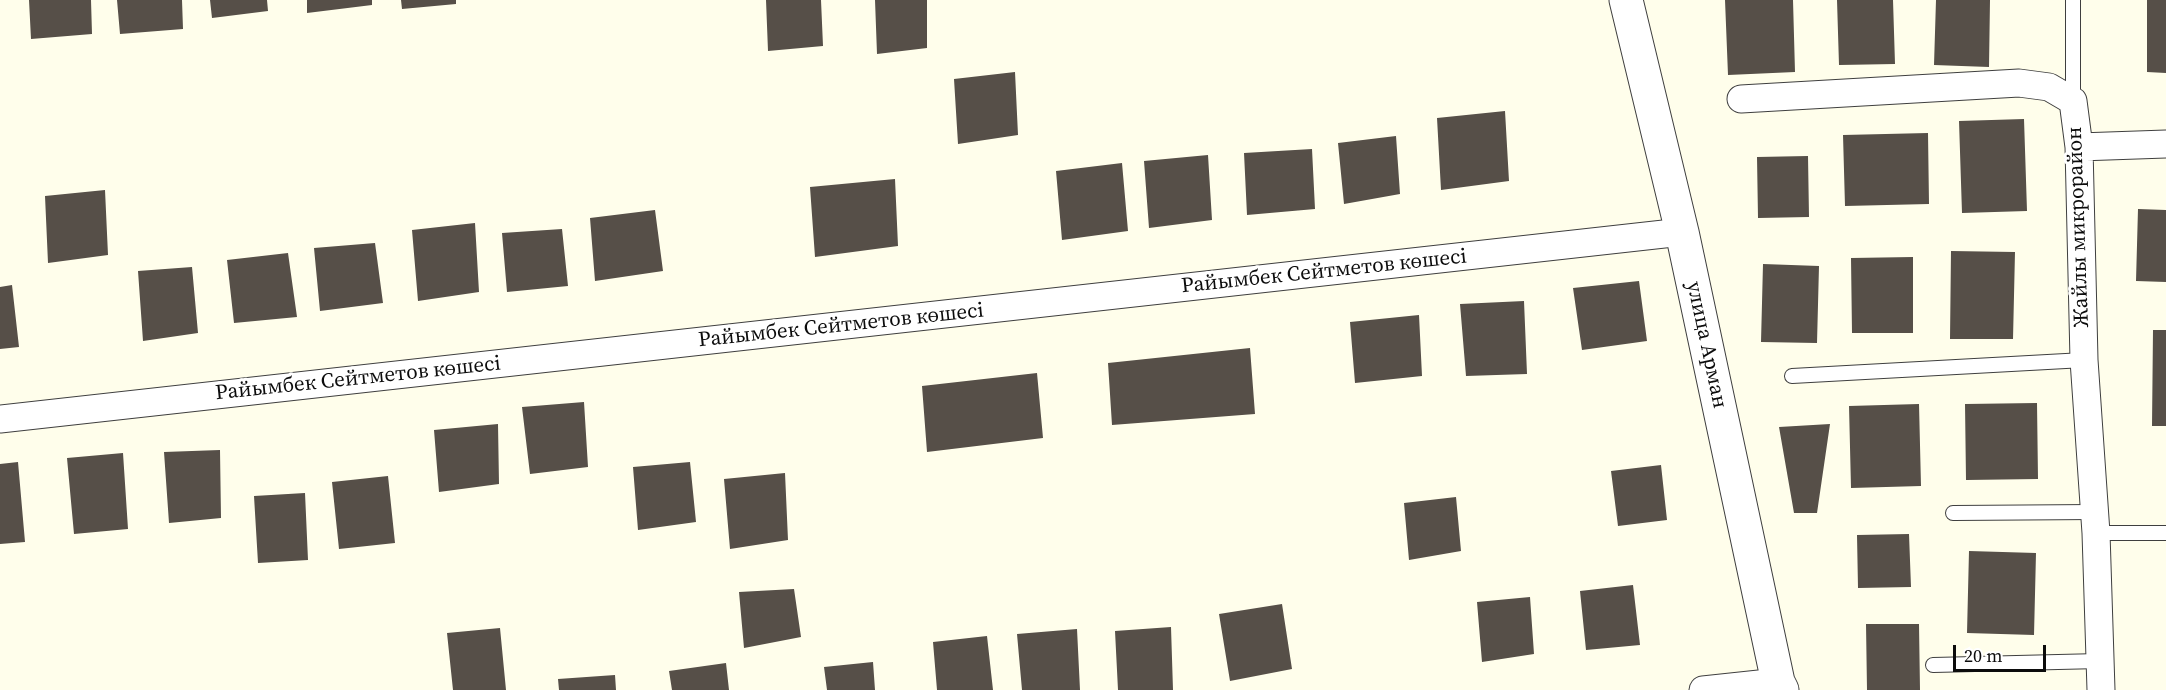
<!DOCTYPE html>
<meta charset="utf-8">
<style>
body{margin:0}
#map{position:relative;width:2166px;height:690px;overflow:hidden;background:#fffeeb;font-family:"Source Serif 4",serif}
canvas{display:block}
.scale{position:absolute;left:1953px;top:645px;width:93px;height:27px;box-sizing:border-box;border:3px solid #0c0c0c;border-top:0;padding-left:8px;font-size:18px;line-height:21px;white-space:nowrap;color:#0c0c0c;-webkit-text-stroke:4px #fff;paint-order:stroke}
</style>
<div id="map">
<canvas width="2166" height="690"></canvas>
<div class="scale">20 m</div>
</div>
<script>
const ctx = document.querySelector('canvas').getContext('2d');
ctx.lineJoin = 'round';
function fillPath(path, color) { ctx.fillStyle = color; ctx.fill(path, 'evenodd'); }
const shape = rows => new Path2D(rows.map(r => 'M' + r).join(''));
function strokePath(path, color, width, dash) { ctx.strokeStyle = color; ctx.lineWidth = width; ctx.lineCap = dash ? 'butt' : 'round'; ctx.setLineDash(dash || []); ctx.stroke(path); }
function drawText(font, color, halo, rows, align = 'center') {
  ctx.font = font + ' "Source Serif 4",serif'; ctx.lineWidth = 6; ctx.setLineDash([]); ctx.textBaseline = 'middle'; ctx.strokeStyle = halo; ctx.fillStyle = color; for (const [text, x, y, turn = 0] of rows) {
    ctx.save(); ctx.translate(x, y); ctx.rotate((+turn || 0) * Math.PI / 180); ctx.textAlign = isNaN(turn) ? turn : align; if (halo) ctx.strokeText(text, 0, 0); ctx.fillText(text, 0, 0); ctx.restore();
  }
}
fillPath(shape([
 [29,0,91,0,92,34,31,39],
 [117,0,182,0,183,29,120,34],
 [210,0,267,0,268,11,212,18],
 [307,0,372,0,372,5,307,13],
 [401,0,456,0,456,4,402,9],
 [766,0,821,0,823,46,768,51],
 [875,0,927,0,927,48,877,54],
 [1725,0,1793,0,1795,72,1728,75],
 [1837,0,1893,0,1895,64,1839,65],
 [1936,0,1990,0,1989,67,1934,65],
 [2147,0,2166,0,2166,73,2147,72],
 [1015,72,1018,135,958,144,954,79],
 [1505,111,1509,181,1441,190,1437,118],
 [2024,119,2027,211,1962,213,1959,121],
 [1928,133,1929,204,1845,206,1843,135],
 [1396,136,1400,194,1344,204,1338,143],
 [1312,149,1315,209,1247,215,1244,153],
 [1208,155,1212,220,1149,228,1144,161],
 [1808,156,1809,217,1758,218,1757,157],
 [1122,163,1128,231,1062,240,1056,171],
 [895,179,898,246,815,257,810,187],
 [105,190,108,255,48,263,45,196],
 [2138,209,2166,210,2166,282,2136,281],
 [655,210,663,271,595,281,590,218],
 [475,223,479,292,418,301,412,230],
 [562,229,568,286,507,292,502,233],
 [375,243,383,303,320,311,314,248],
 [1951,251,2015,252,2013,339,1950,339],
 [288,253,297,317,234,323,227,260],
 [1913,257,1913,333,1852,333,1851,258],
 [1763,264,1819,266,1817,343,1761,342],
 [192,267,198,333,143,341,138,271],
 [1639,281,1647,341,1582,350,1573,288],
 [12,285,19,347,0,349,0,287],
 [1524,301,1527,374,1466,376,1460,304],
 [1419,315,1422,376,1355,383,1350,322],
 [2153,330,2166,330,2166,426,2152,426],
 [1250,348,1255,414,1112,425,1108,363],
 [1037,373,1043,438,927,452,922,386],
 [584,402,588,467,530,474,522,407],
 [2037,403,2038,479,1966,480,1965,404],
 [1919,404,1921,486,1851,488,1849,406],
 [498,424,499,484,439,492,434,430],
 [1830,424,1817,513,1794,513,1779,427],
 [220,450,221,518,169,523,164,452],
 [123,453,128,529,74,534,67,458],
 [18,462,25,542,0,544,0,464],
 [690,462,696,522,638,530,633,467],
 [1661,465,1667,520,1618,526,1611,471],
 [785,473,788,540,730,549,724,479],
 [388,476,395,543,339,549,332,482],
 [305,493,308,560,258,563,254,496],
 [1456,497,1461,551,1409,560,1404,503],
 [1909,534,1911,587,1858,588,1857,535],
 [1969,551,2036,553,2034,635,1967,633],
 [1633,585,1640,645,1586,650,1580,591],
 [794,589,801,637,744,648,739,592],
 [1530,597,1534,654,1482,662,1477,602],
 [1282,604,1292,669,1230,681,1219,614],
 [1866,624,1919,624,1920,690,1867,690],
 [1171,627,1173,690,1118,690,1115,631],
 [500,628,506,690,453,690,447,633],
 [1077,629,1080,690,1022,690,1017,634],
 [987,636,993,690,937,690,933,642],
 [873,662,875,690,827,690,824,667],
 [726,663,729,690,672,690,669,671],
 [615,675,616,690,559,690,558,679]
]), '#564f48');
const service = shape([
 [2073,101,2073,0],
 [1792,376,2084,360],
 [1953,513,2094,512],
 [2096,533,2166,533],
 [1933,665,2100,661]
]);
const minor = shape([
 [1741,99,2019,83,2049,87,2073,101,2079,147,2084,360,2096,533,2101,690],
 [2079,147,2166,144],
 [0,419,1682,232],
 [1703,690,1778,682]
]);
const tertiary = shape([
 [1626,0,1682,232,1778,682,1782,690]
]);
strokePath(service, '#3f3f3f', 16);
strokePath(minor, '#3f3f3f', 29);
strokePath(tertiary, '#3f3f3f', 35);
strokePath(service, '#fff', 14);
strokePath(minor, '#fff', 27);
strokePath(tertiary, '#fff', 33);
drawText('21px', '#0c0c0c', '#fff', [
 ["Жайлы микрорайон",2079,227,-92],
 ["Райымбек Сейтметов көшесі",1324,272,-6],
 ["Райымбек Сейтметов көшесі",841,326,-6],
 ["улица Арман",1706,345,78],
 ["Райымбек Сейтметов көшесі",358,379,-6]
]);
</script>
